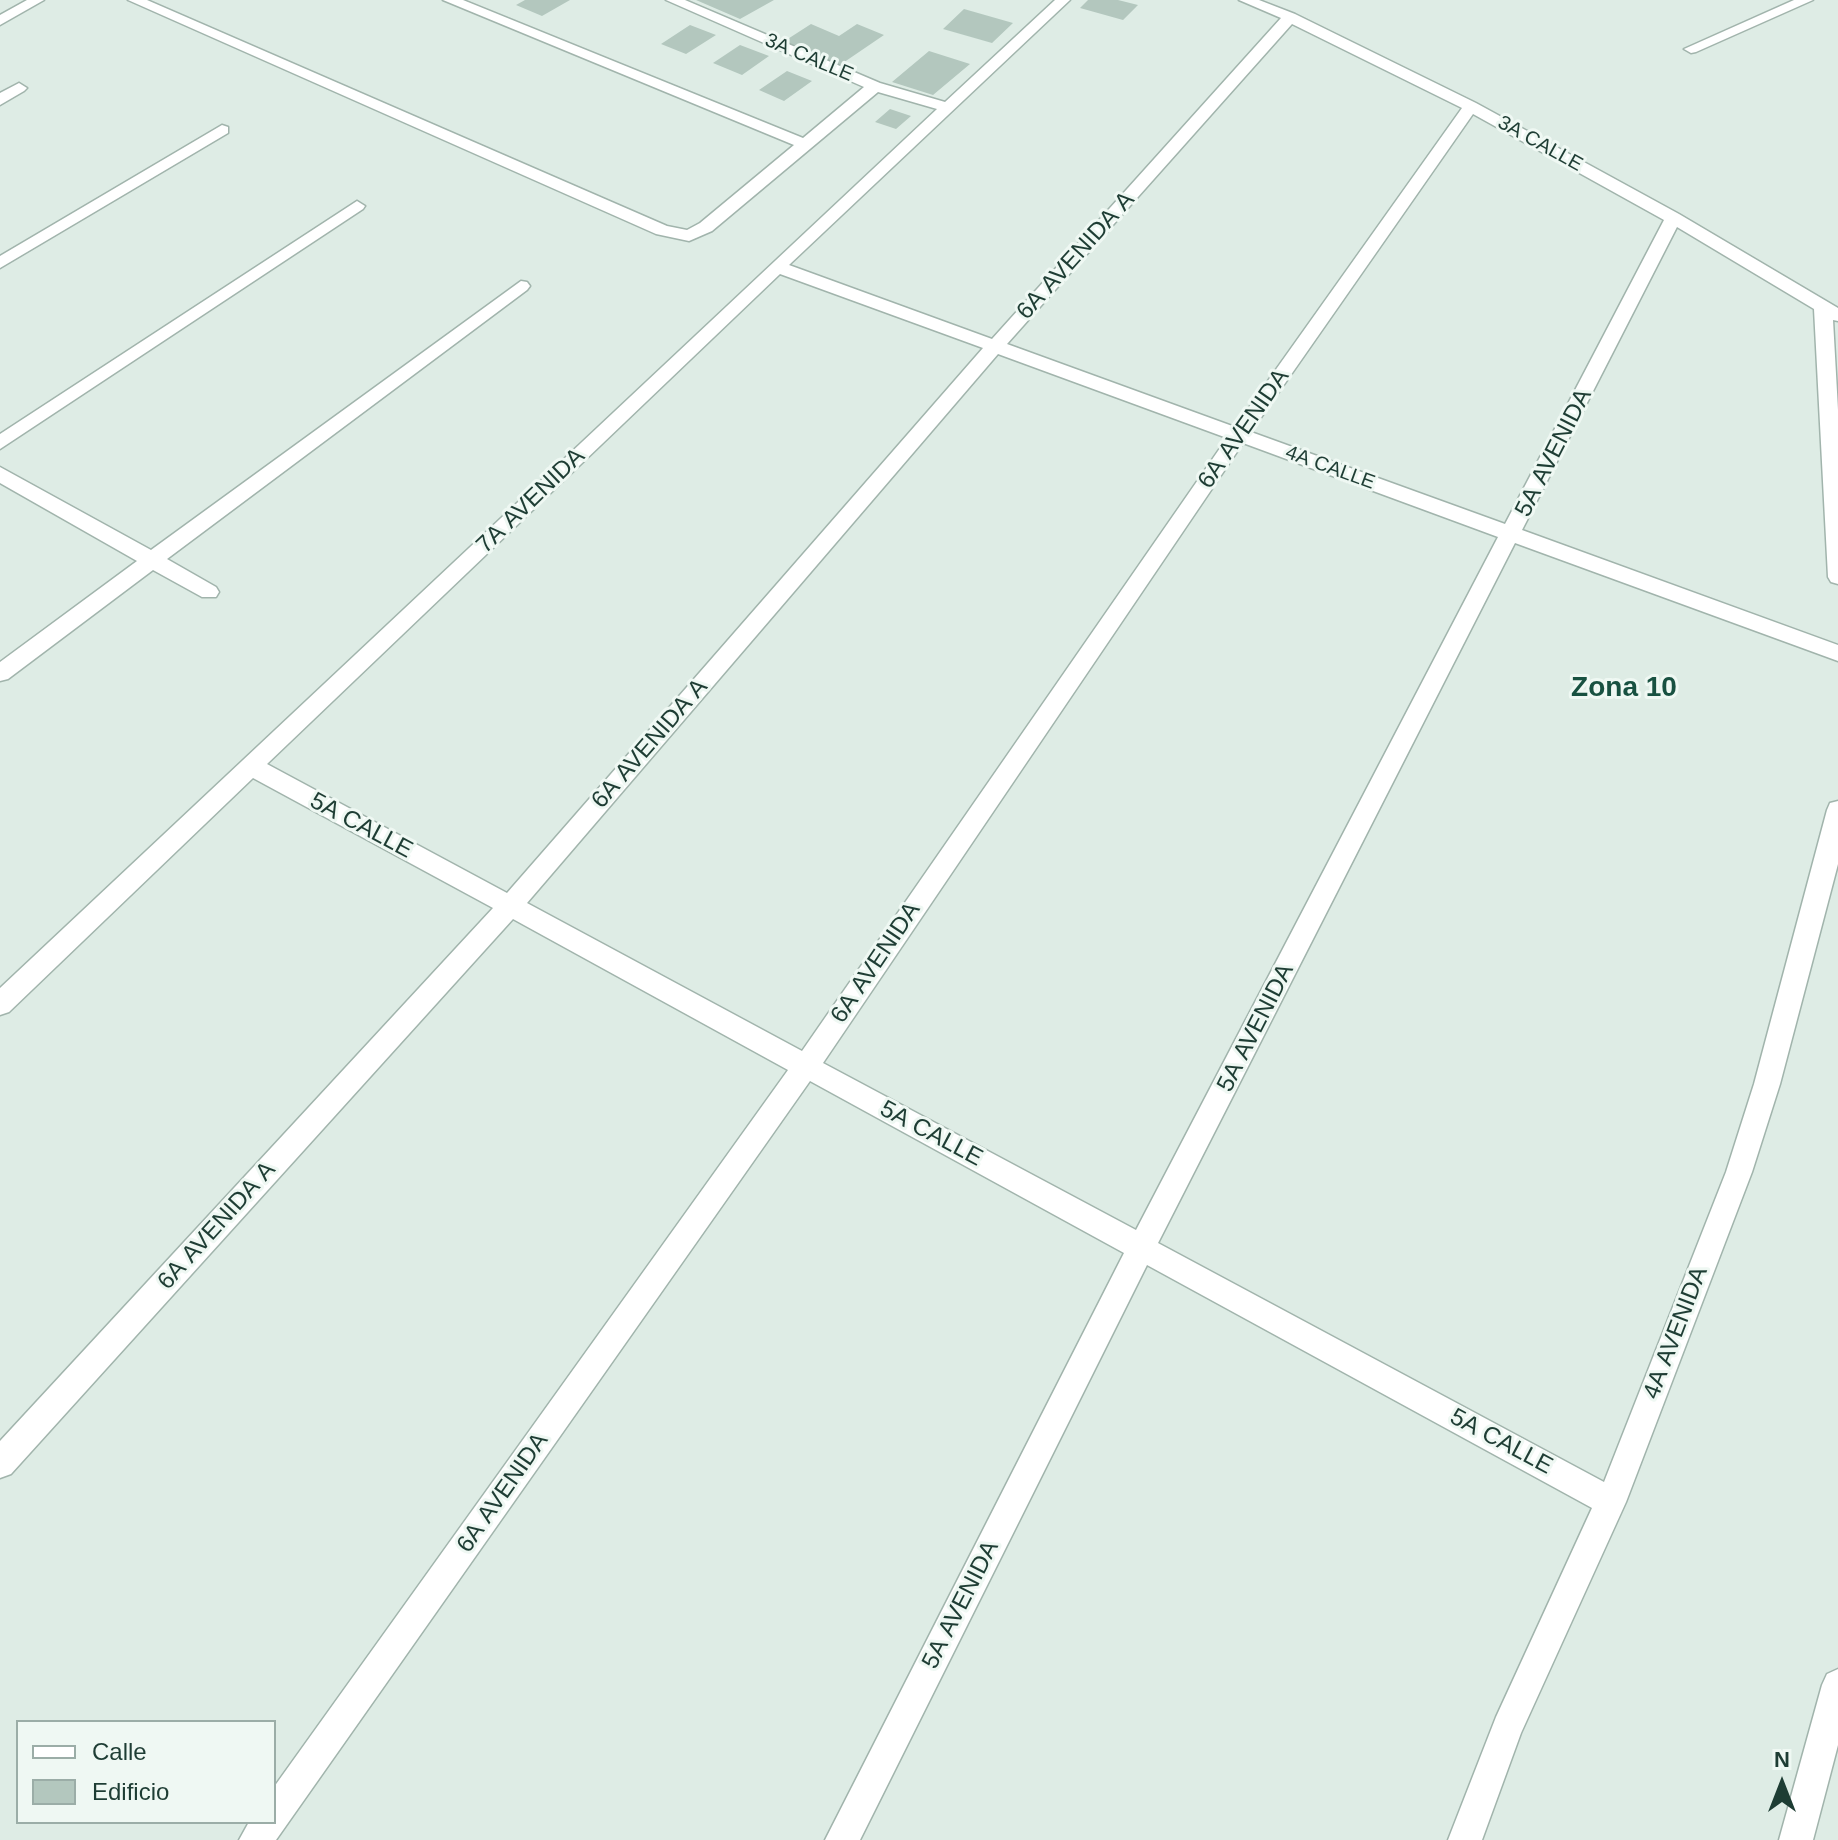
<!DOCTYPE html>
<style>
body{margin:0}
#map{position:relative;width:1838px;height:1840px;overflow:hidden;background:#deece5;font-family:Helvetica,sans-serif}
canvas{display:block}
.legend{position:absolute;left:16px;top:1720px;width:260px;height:104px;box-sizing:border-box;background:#eff8f3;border:2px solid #9bada7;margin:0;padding:10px 14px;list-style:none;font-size:24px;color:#1e3d34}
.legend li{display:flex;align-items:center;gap:16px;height:40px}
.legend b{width:40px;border:2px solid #9bada7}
.north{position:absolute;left:1742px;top:1744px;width:80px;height:80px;-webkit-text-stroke:6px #eff8f3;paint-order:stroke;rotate:0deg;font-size:22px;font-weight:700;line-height:32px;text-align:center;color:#1e3d34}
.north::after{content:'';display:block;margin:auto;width:28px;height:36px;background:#1e3d34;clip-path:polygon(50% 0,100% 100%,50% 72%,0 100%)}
</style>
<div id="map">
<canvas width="1838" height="1840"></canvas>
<ul class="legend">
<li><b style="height:10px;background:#fff"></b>Calle</li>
<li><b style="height:22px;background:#b3c7be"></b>Edificio</li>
</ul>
<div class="north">N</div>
</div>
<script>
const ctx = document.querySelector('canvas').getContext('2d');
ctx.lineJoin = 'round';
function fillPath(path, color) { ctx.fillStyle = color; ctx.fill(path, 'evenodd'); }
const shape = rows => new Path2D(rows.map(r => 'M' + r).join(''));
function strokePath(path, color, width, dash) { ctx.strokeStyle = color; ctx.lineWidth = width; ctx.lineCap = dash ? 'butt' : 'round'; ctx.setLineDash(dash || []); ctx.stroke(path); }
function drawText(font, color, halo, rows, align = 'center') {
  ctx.font = font + ' Helvetica,sans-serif'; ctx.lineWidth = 6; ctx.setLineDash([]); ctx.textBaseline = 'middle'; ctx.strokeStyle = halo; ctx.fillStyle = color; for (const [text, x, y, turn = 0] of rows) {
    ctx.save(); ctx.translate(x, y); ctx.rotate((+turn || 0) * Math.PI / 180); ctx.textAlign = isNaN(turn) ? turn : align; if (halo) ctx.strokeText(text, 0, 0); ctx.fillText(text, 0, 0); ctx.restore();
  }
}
fillPath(shape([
 [525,0,570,0,542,16,516,5],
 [696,0,774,0,740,19],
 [1088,0,1118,0,1138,5,1123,20,1080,8],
 [964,9,1013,23,992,43,943,29],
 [811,24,839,36,857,24,884,35,837,67,780,44],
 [690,25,716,35,686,54,661,44],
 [740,45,769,56,742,75,713,63],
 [929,51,970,64,933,95,892,82],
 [787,71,812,81,784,101,759,90],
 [890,109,911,116,896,129,875,122]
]), '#b3c7be');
const lane = shape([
 [1794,0,1813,0,1696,52,1691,53,1684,49,1794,0]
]);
const street = shape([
 [27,0,44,0,0,25,0,15,27,0],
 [128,0,147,0,667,226,687,230,700,223,794,145,443,0,463,0,803,138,864,87,666,0,685,0,880,83,945,102,1055,0,1070,0,789,265,992,339,1281,18,1239,0,1259,0,1295,14,1476,103,1679,214,1838,308,1838,321,1833,320,1838,410,1838,584,1831,582,1828,577,1814,309,1677,227,1522,530,1838,645,1838,661,1515,543,1158,1243,1604,1482,1726,1172,1754,1084,1827,810,1830,803,1838,801,1838,864,1780,1084,1752,1172,1626,1502,1521,1733,1482,1840,1448,1840,1496,1717,1592,1508,1147,1265,860,1840,825,1840,1124,1253,810,1081,276,1840,239,1840,249,1822,274,1822,274,1787,788,1070,513,919,11,1474,0,1478,0,1441,493,908,253,778,9,1012,0,1015,0,988,937,109,878,92,712,231,689,241,656,234,128,0],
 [1292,24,1462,108,1235,427,1007,344,1292,24],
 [1473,114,1664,220,1505,524,1251,432,1473,114],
 [780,274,983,348,507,893,267,764,780,274],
 [998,354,1227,438,802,1051,527,903,998,354],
 [1243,443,1498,537,1136,1230,823,1063,1243,443],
 [19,83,27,88,24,91,0,105,0,93,19,83],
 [222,125,228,127,228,133,0,268,0,256,222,125],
 [357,201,365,206,363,209,0,449,0,434,357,201],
 [521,281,527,282,530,286,527,290,167,559,216,587,219,592,216,597,202,597,153,570,8,679,0,681,0,662,137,561,0,483,0,467,151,550,521,281],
 [1838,1669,1838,1745,1813,1840,1779,1840,1822,1685,1827,1674,1838,1669]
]);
strokePath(lane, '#a1b4ac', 3);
strokePath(street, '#a1b4ac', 3);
fillPath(lane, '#fff');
fillPath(street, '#fff');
drawText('20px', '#1e3d34', '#eff8f3', [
 ["3A CALLE",809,58,23],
 ["3A CALLE",1540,144,29],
 ["4A CALLE",1330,468,20]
]);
drawText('24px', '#1e3d34', '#eff8f3', [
 ["6A AVENIDA A",1076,256,-48],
 ["6A AVENIDA",1244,429,-55],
 ["5A AVENIDA",1554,453,-63],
 ["7A AVENIDA",531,501,-44],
 ["6A AVENIDA A",650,744,-49],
 ["5A CALLE",361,826,28],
 ["6A AVENIDA",876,963,-56],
 ["5A AVENIDA",1256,1028,-63],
 ["5A CALLE",931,1134,28],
 ["6A AVENIDA A",217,1226,-48],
 ["4A AVENIDA",1676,1333,-69],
 ["5A CALLE",1501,1442,28],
 ["6A AVENIDA",503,1493,-55],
 ["5A AVENIDA",961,1605,-63]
]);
drawText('bold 28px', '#185141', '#eff8f3', [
 ["Zona 10",1624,688]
]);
</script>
